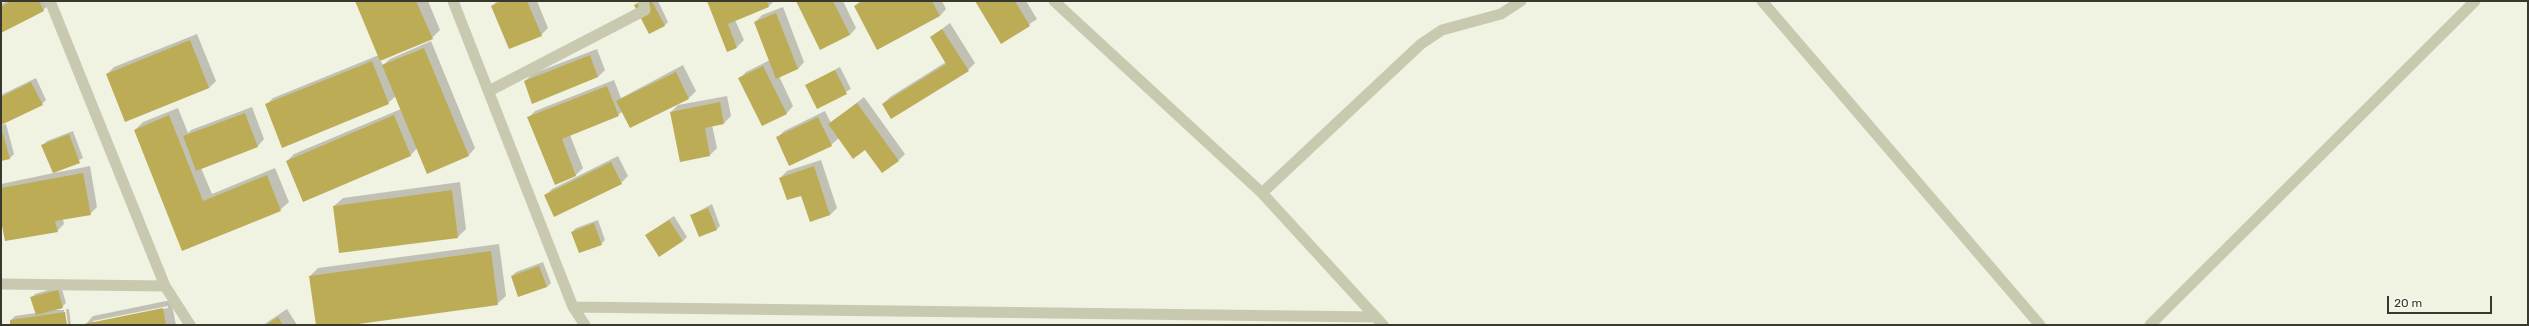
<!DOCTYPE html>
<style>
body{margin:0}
#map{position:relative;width:2529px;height:326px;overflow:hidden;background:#f0f2e2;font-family:Rubik,sans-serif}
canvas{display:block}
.frame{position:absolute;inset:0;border:2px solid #39382c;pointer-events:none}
.scale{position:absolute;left:2387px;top:296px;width:105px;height:18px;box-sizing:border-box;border:2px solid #39382c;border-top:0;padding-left:5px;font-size:12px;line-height:14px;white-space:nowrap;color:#39382c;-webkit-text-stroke:3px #f8f9ee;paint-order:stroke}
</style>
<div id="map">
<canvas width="2529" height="326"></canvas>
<div class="frame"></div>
<div class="scale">20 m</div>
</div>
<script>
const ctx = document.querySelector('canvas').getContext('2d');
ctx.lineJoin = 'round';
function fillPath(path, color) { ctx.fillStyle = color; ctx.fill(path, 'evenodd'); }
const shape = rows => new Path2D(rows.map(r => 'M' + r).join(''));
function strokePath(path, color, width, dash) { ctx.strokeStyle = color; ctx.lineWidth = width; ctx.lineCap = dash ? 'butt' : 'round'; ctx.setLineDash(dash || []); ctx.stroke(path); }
fillPath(shape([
 [8,1,49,1,50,4,43,10,1,32,1,4],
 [356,1,428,1,440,30,432,38,380,60,383,65,390,59,431,41,475,148,469,155,417,148,411,155,303,200,287,161,294,154,401,109,396,96,388,103,266,105,273,98,379,55],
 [497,1,537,1,548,28,541,35,492,6],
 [640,1,658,1,668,22,664,26,636,5],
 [708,1,774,1,769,6,735,20,744,40,737,47],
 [798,1,843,1,856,28,850,35],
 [860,1,942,1,946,9,940,16,855,6],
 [976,1,1026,1,1037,19,1002,43],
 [783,7,804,62,798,69,779,76,793,106,787,113,762,125,739,79,746,72,770,60,755,22,762,15],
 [950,23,975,63,968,70,883,104,890,97,946,62,931,37],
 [197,34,216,81,209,88,126,121,107,74,114,67],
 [597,49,605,70,598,77,533,102,525,81,532,74],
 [683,65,696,91,689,98,630,127,623,111,618,115,570,135,583,168,575,176,528,118,535,111,614,80,621,98],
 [840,67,851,89,817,107,806,85],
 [36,78,46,100,42,104,1,122,1,95],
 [727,96,731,116,724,123,712,125,717,148,710,155,681,160,671,112,678,105],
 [864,97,905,154,899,160,839,138,831,145,777,138,784,131,825,111,831,123],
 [252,107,264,139,258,146,201,168,212,194,275,168,289,202,280,210,183,250,135,130,143,122,178,108,188,133,191,130],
 [6,124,14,154,10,158,1,160,1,125],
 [73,131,83,158,54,173,90,166,97,207,90,214,63,219,64,224,57,231,1,216,1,184,54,173,43,145,47,141],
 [618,156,628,176,621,183,545,196,552,189],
 [821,160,837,208,830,215,810,221,802,195,780,178,787,171],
 [460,182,466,229,458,237,340,252,334,206,343,198],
 [712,204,720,226,716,230,692,215],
 [674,216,687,237,683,241,646,235],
 [598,220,605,240,601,244,572,232,576,228],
 [499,244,506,296,497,304,344,325,317,325,310,276,318,268],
 [543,262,551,283,547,287,512,276,516,272],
 [61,286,66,303,62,307,51,310,64,310,66,325,11,325,11,320,15,316,36,313,31,298,35,294],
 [171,300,176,325,85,325,93,316],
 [168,306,168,308,93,323,93,321],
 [66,309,69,309,71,325,68,325],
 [287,309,297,325,263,325]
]), '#0003');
fillPath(shape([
 [11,1,39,1,44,11,1,33,1,7],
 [355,1,416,1,433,39,380,61],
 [502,1,527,1,542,36,509,49,491,6],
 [642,1,652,1,665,26,649,34,634,5],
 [707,1,767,1,769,7,728,24,737,48,727,52],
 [796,1,833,1,850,35,820,50],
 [863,1,932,1,940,16,877,50,854,6],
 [975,1,1015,1,1030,26,1001,44],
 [776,13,798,69,776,79,754,22],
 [942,29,969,71,891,119,882,104,946,64,930,37],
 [190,40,209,88,125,122,106,74],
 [424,48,469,156,427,174,382,65],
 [590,55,598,77,532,104,524,81],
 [372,61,389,104,282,148,265,104],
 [763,66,787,114,762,126,738,78],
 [835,70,847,94,817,109,805,85],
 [676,72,689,99,630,128,616,101],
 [31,82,43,105,1,125,1,97],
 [607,86,619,116,562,139,576,176,555,185,527,117],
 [720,102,724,124,705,128,710,156,680,162,670,112],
 [857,103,899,161,882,173,865,150,853,159,828,124],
 [245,113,258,147,196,171,183,136],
 [169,115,203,201,267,175,281,211,182,251,134,130],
 [394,115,411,156,303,202,286,161],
 [818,117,832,146,789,166,776,137],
 [1,127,10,159,1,161],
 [69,134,80,163,53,173,41,145],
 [611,162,622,184,554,217,544,195],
 [814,166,830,215,810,222,801,196,787,200,779,178],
 [83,173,91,215,55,221,58,232,5,241,1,221,1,188],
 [452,190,458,238,339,253,333,206],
 [708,208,717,230,699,237,690,215],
 [669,220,683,241,659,257,645,235],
 [594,223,602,245,579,253,571,232],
 [491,251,498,305,351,325,316,325,309,276],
 [539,266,547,287,518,297,511,276],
 [58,290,63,308,36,315,30,297],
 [163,308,166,325,84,325,84,324],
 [65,312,67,325,10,325,10,320],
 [278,317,283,325,266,325]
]), '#bcac56');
strokePath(shape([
 [50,1,165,286,190,325],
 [453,1,573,307,585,325],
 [1054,1,1262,193,1383,325],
 [1762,1,2040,325],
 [489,91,645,10,643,1],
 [1262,193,1421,44,1442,30,1501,14,1521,1],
 [1,284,165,286],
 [573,307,1374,317],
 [2150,325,2475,1]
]), '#c8c9af', 11);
</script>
